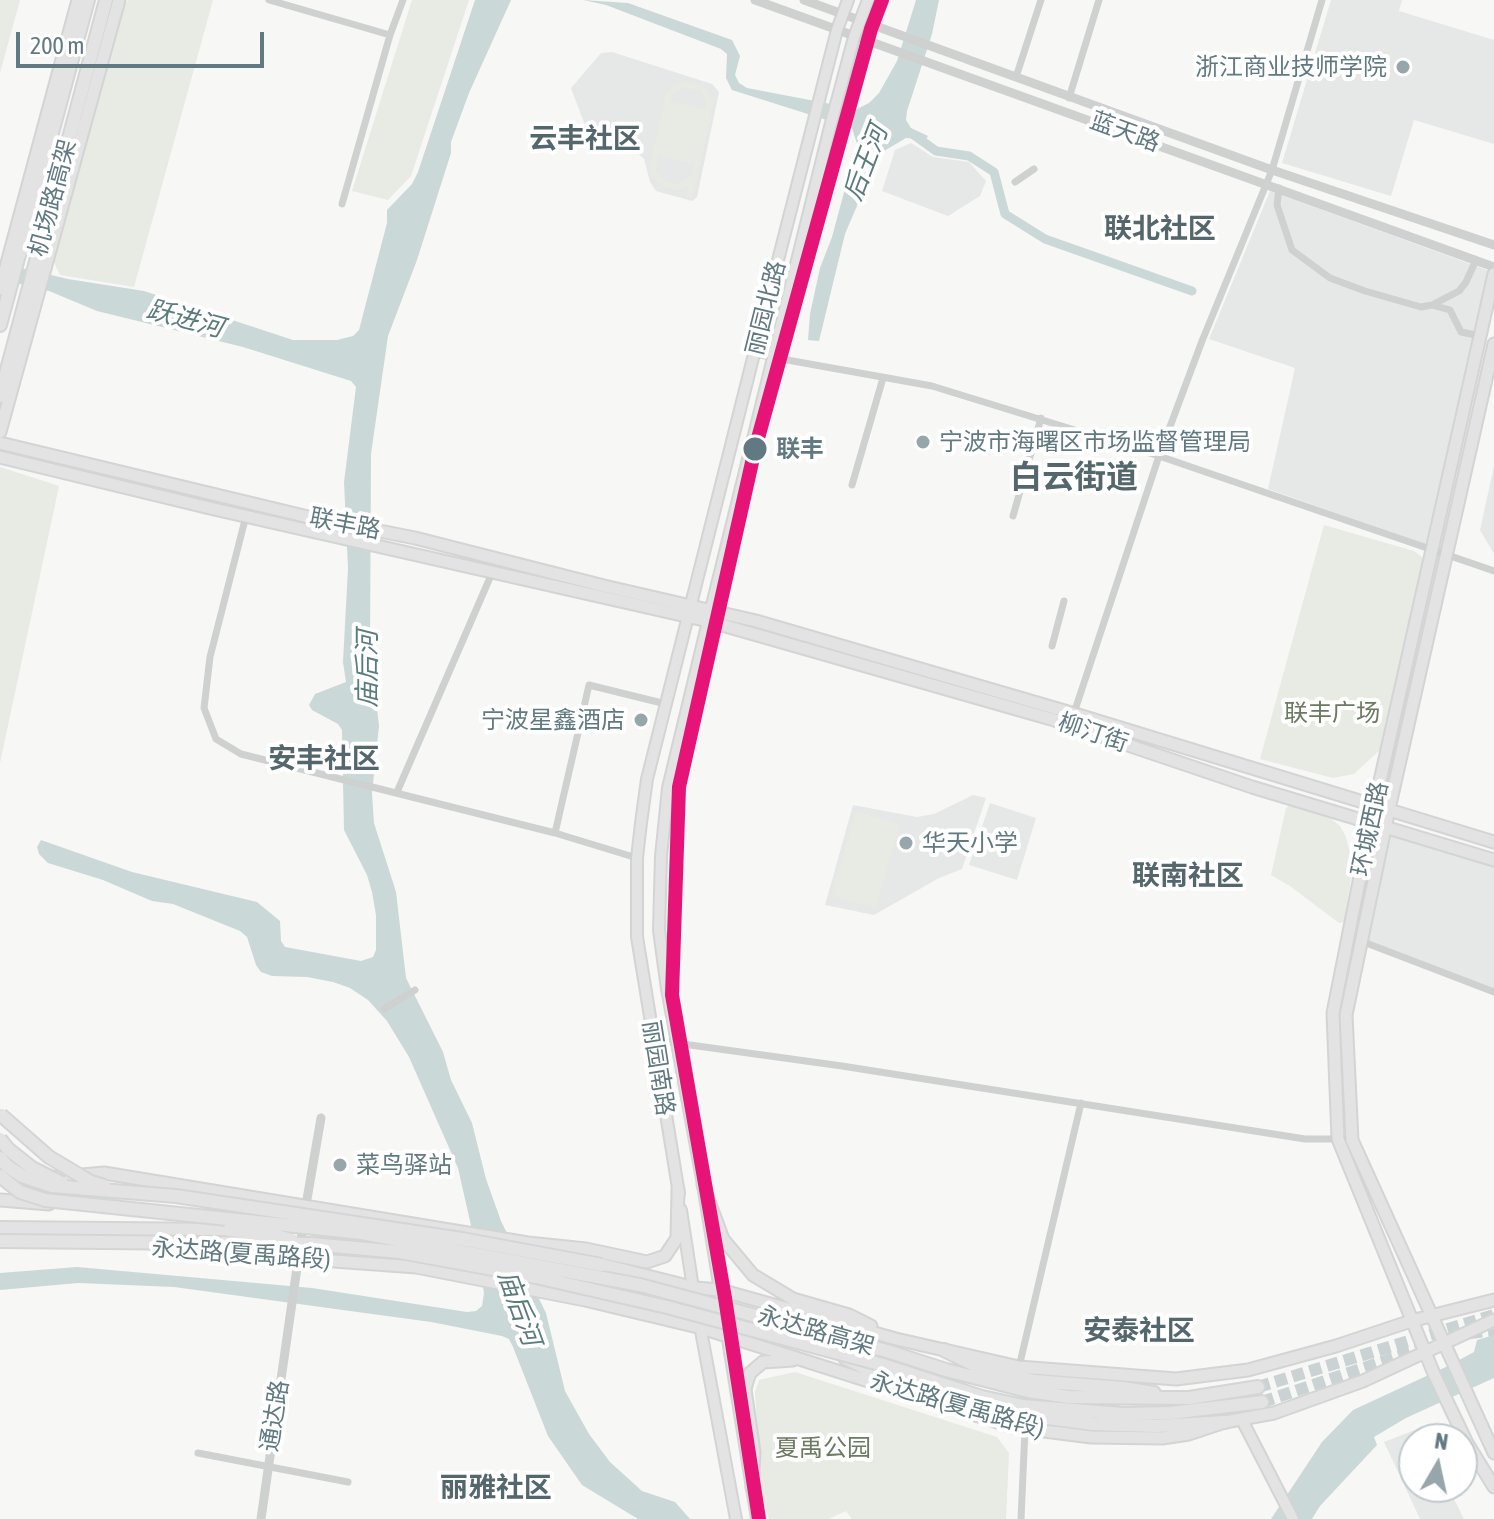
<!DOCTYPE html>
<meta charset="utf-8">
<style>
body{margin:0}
#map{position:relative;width:1494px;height:1519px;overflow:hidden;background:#f7f7f6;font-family:"Asap Condensed",sans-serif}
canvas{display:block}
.north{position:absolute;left:1398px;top:1423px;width:80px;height:80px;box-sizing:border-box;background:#fff;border:2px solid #c0cacd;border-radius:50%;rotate:9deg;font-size:22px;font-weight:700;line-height:32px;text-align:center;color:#617a82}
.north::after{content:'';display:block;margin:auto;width:28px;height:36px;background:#96a6ab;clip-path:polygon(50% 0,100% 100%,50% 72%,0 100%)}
.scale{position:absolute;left:16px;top:32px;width:248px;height:36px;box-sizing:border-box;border:4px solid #617a82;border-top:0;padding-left:10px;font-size:24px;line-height:28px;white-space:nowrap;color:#617a82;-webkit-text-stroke:6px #fff;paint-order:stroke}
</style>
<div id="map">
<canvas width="1494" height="1519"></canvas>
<div class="north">N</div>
<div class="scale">200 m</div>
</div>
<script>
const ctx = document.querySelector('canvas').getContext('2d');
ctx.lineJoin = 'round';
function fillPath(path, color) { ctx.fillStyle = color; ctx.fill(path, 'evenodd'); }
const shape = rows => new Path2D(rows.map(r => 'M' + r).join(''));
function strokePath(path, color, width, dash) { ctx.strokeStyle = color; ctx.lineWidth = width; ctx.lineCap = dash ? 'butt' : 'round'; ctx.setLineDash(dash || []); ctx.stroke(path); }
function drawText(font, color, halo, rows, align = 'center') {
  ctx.font = font + ' "Asap Condensed","Noto Sans SC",sans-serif'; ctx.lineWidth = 8; ctx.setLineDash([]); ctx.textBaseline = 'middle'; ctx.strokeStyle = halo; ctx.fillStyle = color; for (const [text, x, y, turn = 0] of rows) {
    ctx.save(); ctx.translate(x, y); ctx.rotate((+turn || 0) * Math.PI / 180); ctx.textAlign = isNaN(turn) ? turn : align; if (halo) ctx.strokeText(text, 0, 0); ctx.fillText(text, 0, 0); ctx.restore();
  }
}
fillPath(shape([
 [1331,0,1402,0,1399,11,1494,40,1494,144,1414,120,1391,196,1282,163],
 [612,52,712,84,719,92,697,197,692,201,656,191,650,182,644,159,631,147,616,141,600,141,586,128,571,88,601,53],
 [911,143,933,157,969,162,986,181,980,196,948,216,882,191,895,150],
 [1270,191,1490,271,1427,545,1268,489,1295,368,1209,339],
 [1494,466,1494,554,1480,530],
 [973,795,986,798,962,869,939,878,874,915,825,905,853,805,917,817,934,814],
 [990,803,1036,818,1017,880,969,865],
 [1389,829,1494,862,1494,989,1365,939],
 [1420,1428,1425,1439,1414,1439,1414,1487,1448,1487,1464,1519,1420,1519,1384,1442]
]), '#e6e7e7');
fillPath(shape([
 [0,0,20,0,0,73],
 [128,0,213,0,134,287,60,275,53,260,120,15],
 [412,0,469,0,411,176,388,200,352,191],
 [685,81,703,86,711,97,715,98,693,198,686,197,688,187,677,190,664,187,650,176,649,170,665,95,673,86],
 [683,88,700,91,706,102,706,109,670,101,673,93],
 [658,156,694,164,691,176,678,184,665,181,656,170],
 [0,467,59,486,0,763],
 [1324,525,1414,551,1422,557,1423,565,1382,748,1354,774,1333,778,1260,759],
 [1290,805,1330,818,1340,826,1346,837,1353,866,1344,922,1339,923,1290,886,1271,875,1286,808],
 [856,811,900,824,876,908,831,896],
 [795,1372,997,1437,1009,1453,1006,1519,852,1519,846,1511,828,1519,769,1519,761,1496,755,1392,759,1380]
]), '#e8eae4');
fillPath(shape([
 [475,0,511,0,469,93,451,142,451,153,417,260,388,336,371,454,370,647,379,726,372,793,374,823,396,892,406,978,443,1052,451,1080,472,1123,486,1179,501,1221,546,1313,565,1391,589,1434,610,1462,642,1491,675,1502,690,1519,638,1519,582,1485,548,1436,513,1347,509,1339,502,1336,431,1322,174,1287,78,1283,0,1290,0,1273,77,1267,312,1288,467,1312,476,1311,482,1306,484,1293,479,1261,458,1168,409,1057,387,1021,368,1000,350,988,333,982,307,977,272,976,261,972,256,965,247,937,240,931,173,904,152,901,103,880,48,863,39,854,37,847,41,840,132,872,257,902,280,921,281,941,285,947,361,961,373,957,376,950,376,915,372,892,367,875,344,830,342,730,338,724,312,710,309,705,315,694,346,682,343,662,348,568,344,482,356,387,351,381,243,347,97,311,49,291,0,279,0,263,68,279,144,291,293,340,337,340,353,336,359,330,387,223,387,210,412,184,418,172],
 [583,0,628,3,732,40,740,56,735,75,739,83,747,88,857,109,869,103,879,93,897,61,916,0,939,0,932,34,907,111,906,120,911,128,928,136,923,144,917,139,906,138,879,154,845,234,819,341,808,340,810,314,820,268,832,237,857,144,852,128,732,90,726,78,727,54,721,49,606,5],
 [1494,1335,1494,1378,1406,1418,1374,1437,1377,1445,1320,1506,1312,1519,1271,1519,1322,1442,1353,1410,1448,1366,1474,1352,1477,1340]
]), '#cbd8d8');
strokePath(shape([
 [914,135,936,151,969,156,994,172,1005,214,1045,239,1192,291]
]), '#cbd8d8', 9);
strokePath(shape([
 [1470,1333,1494,1330],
 [1258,1387,1494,1315],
 [1262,1402,1430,1346]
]), '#cad2d3', 12, [12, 6]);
const secondary = shape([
 [679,1194,637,937,637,858,641,823,647,779,754,354,837,30,848,0],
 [681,1210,693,1288,736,1519],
 [1242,1420,1293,1519],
 [757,1519,703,1185,667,989,659,930,661,856,668,788,711,609,830,127,854,37,868,0]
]);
const primary = shape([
 [1494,274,1371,821,1333,1013,1338,1139,1434,1374,1467,1443,1494,1487],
 [0,289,78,0],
 [1494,344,1389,809,1346,1015,1352,1140,1494,1453],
 [0,432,119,0],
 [0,443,304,516,415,538,604,586,756,621,1075,714,1494,842],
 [0,457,214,509,708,621,1051,719,1252,787,1494,860],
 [49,1178,104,1173,528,1243,586,1249,647,1262,665,1256,677,1238,678,1189],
 [703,1185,723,1239,753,1275,793,1299,849,1315,871,1326],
 [0,1200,49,1204],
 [156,1248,416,1267,585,1300,702,1328,1013,1427,1091,1437,1162,1438,1189,1434,1225,1422,1274,1413,1363,1381,1494,1320],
 [684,1287,720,1290,896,1339,1019,1367,1176,1379,1248,1370,1336,1346,1411,1321,1494,1300],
 [752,1488,754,1452,745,1389,747,1382,750,1373,763,1362,793,1360]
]);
const trunk = shape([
 [0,325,88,0],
 [0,396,106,0],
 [0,1228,229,1230],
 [602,1265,693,1288],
 [944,1350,983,1369,1035,1381,1123,1388,1154,1393],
 [887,1351,946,1370,1028,1391,1069,1397,1189,1398,1258,1387],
 [845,1358,881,1376,1017,1414,1093,1424,1157,1426,1225,1422],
 [883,1365,982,1397,1023,1406,1123,1414,1170,1413,1262,1402]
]);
strokePath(secondary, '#d3d4d4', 14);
strokePath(primary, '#d3d4d4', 15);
strokePath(trunk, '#d4d5d5', 16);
strokePath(shape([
 [269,0,390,35],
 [1016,77,1041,0],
 [1069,98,1099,0],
 [1015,182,1034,169],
 [1279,188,1277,205,1292,250,1330,278,1365,291,1421,307,1432,305,1459,291,1466,282,1476,260],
 [342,204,390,35,403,0],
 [1432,305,1450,310,1461,332,1480,336],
 [754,354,932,386,1159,456,1494,571],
 [852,485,883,378],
 [246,516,210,657,204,708,216,739,241,754,555,833,637,858],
 [1013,516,1041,418],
 [1052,646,1064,601],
 [1073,716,1159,456,1202,341,1272,170,1322,0],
 [397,792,492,573],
 [555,833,589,685,666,704],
 [1361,941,1494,992],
 [384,1009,415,990],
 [654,1040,842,1066,1305,1139,1342,1139],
 [1019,1367,1081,1103],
 [198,1453,348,1482],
 [1021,1519,1025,1429]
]), '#cfd1d1', 7);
strokePath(shape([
 [755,0,1494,267],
 [804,0,1272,170,1494,245],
 [261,1519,306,1205,321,1118]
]), '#cfd1d1', 9);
strokePath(secondary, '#e2e3e2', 10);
strokePath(primary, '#e2e3e2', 11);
strokePath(trunk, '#e2e3e2', 12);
const trunkBridge = shape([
 [1,1115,49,1157,91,1182,104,1186],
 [0,1139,8,1149,32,1168,62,1183],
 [0,1158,7,1166,22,1176,52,1186,176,1196,462,1239,602,1265],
 [0,1176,20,1192,45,1200,362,1233,640,1285,887,1351],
 [229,1230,269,1234,292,1240],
 [0,1241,311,1244,400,1252,536,1277,667,1307,883,1365]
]);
strokePath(trunkBridge, '#d4d5d5', 16, []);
strokePath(trunkBridge, '#e2e3e2', 12);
strokePath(shape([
 [759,1519,725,1298,672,995,679,787,755,449,871,29,882,0]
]), '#e61477', 14);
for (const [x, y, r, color] of [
 [1403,67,8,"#96a6ab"],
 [923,442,8,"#96a6ab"],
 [755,449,13,"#617a82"],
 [641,720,8,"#96a6ab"],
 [906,843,8,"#96a6ab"],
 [340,1165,8,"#96a6ab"]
]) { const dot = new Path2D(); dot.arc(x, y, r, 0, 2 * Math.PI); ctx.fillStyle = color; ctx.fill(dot); strokePath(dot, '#fff', 3); }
drawText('24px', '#617a82', '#fff', [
 ["浙江商业技师学院",1387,67,"right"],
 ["宁波市海曙区市场监督管理局",939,442],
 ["宁波星鑫酒店",625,720,"right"],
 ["华天小学",922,843],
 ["菜鸟驿站",356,1165]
], 'left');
drawText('24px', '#617a82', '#fff', [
 ["蓝天路",1125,132,20],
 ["机场路高架",53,198,-75],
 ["丽园北路",766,308,-76],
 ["联丰路",345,524,11],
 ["柳汀街",1093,733,19],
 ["环城西路",1370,829,-78],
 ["丽园南路",658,1068,81],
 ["永达路(夏禹路段)",241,1254,4],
 ["永达路高架",816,1331,16],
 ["永达路(夏禹路段)",957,1405,16],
 ["通达路",275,1416,-81]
]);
drawText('bold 24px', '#617a82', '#fff', [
 ["联丰",776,449]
], 'left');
drawText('24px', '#6b7a60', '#fff', [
 ["联丰广场",1332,713],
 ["夏禹公园",823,1448]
]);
drawText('italic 26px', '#5b7c7c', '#fff', [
 ["后王河",866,163,-69],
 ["跃进河",185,319,15],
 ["庙后河",368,669,-90],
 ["庙后河",519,1308,70]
]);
drawText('bold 28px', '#53676c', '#fff', [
 ["云丰社区",585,139],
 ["联北社区",1160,229],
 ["安丰社区",324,759],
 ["联南社区",1188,876],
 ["安泰社区",1139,1331],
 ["丽雅社区",496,1488]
]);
drawText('bold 32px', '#53676c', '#fff', [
 ["白云街道",1074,478]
]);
</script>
